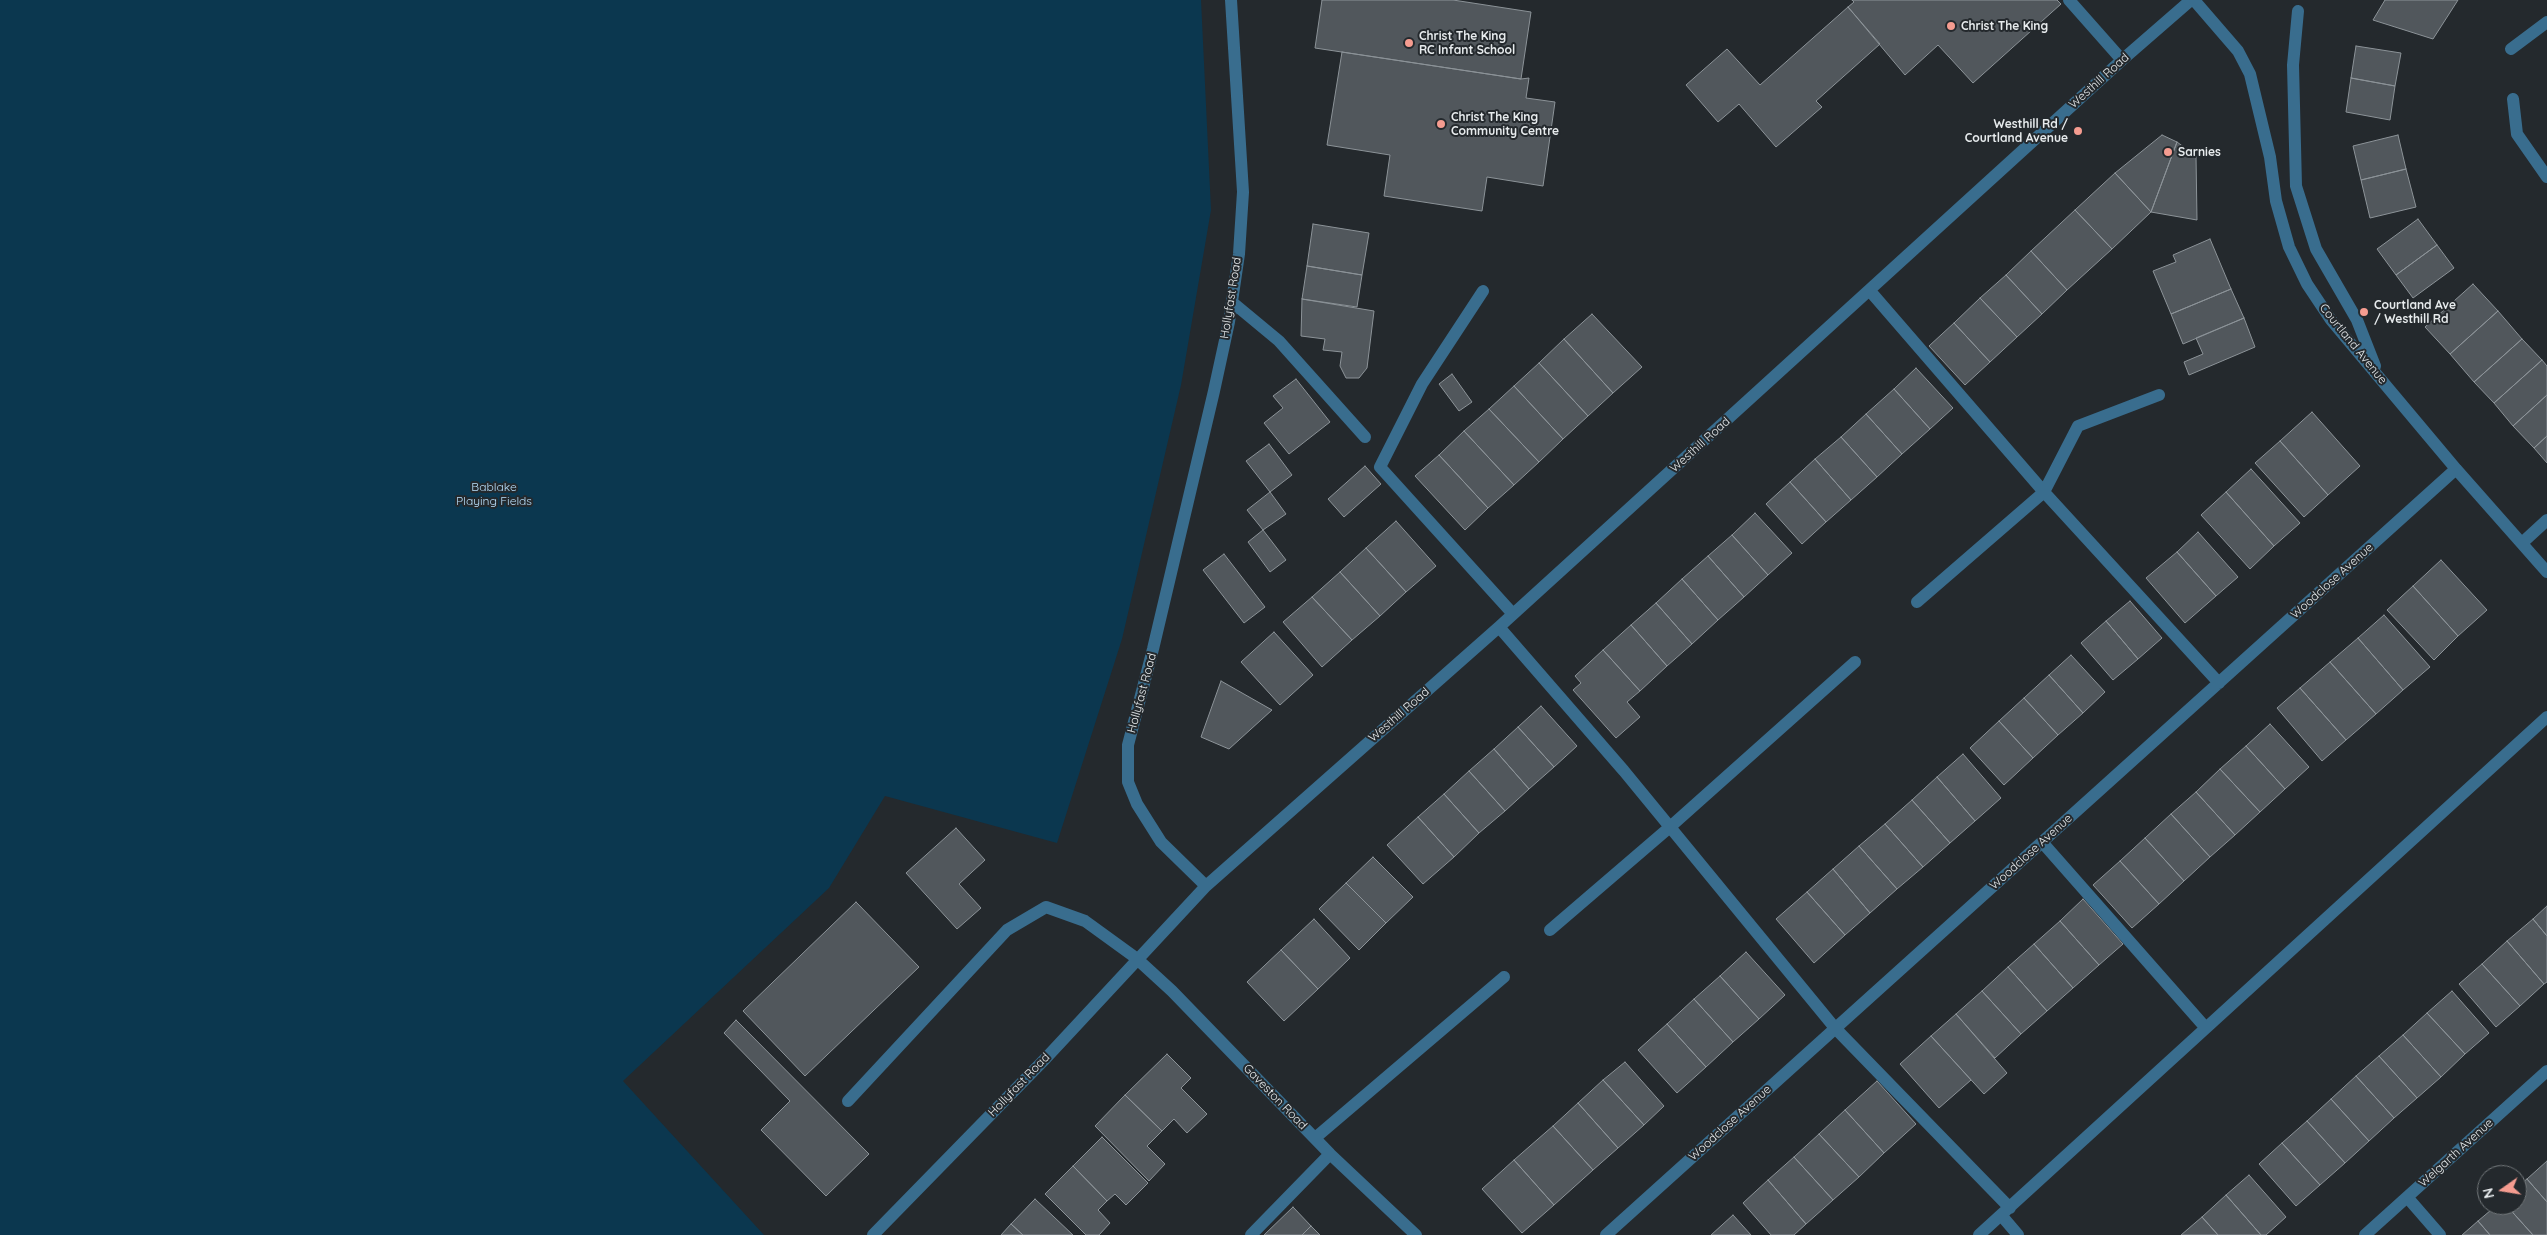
<!DOCTYPE html>
<style>
body{margin:0}
#map{position:relative;width:2547px;height:1235px;overflow:hidden;background:#24292d;font-family:Quicksand,sans-serif}
canvas{display:block}
.north{position:absolute;left:2477px;top:1165px;width:50px;height:50px;box-sizing:border-box;background:#24292d;border:1px solid #72777a;border-radius:50%;rotate:257deg;font-size:14px;font-weight:700;line-height:20px;text-align:center;color:#e7ebed}
.north::after{content:'';display:block;margin:auto;width:18px;height:22px;background:#f59c90;clip-path:polygon(50% 0,100% 100%,50% 72%,0 100%)}
</style>
<div id="map">
<canvas width="2547" height="1235"></canvas>
<div class="north">N</div>
</div>
<script>
const ctx = document.querySelector('canvas').getContext('2d');
ctx.lineJoin = 'round';
function fillPath(path, color) { ctx.fillStyle = color; ctx.fill(path, 'evenodd'); }
const shape = rows => new Path2D(rows.map(r => 'M' + r).join(''));
function strokePath(path, color, width, dash) { ctx.strokeStyle = color; ctx.lineWidth = width; ctx.lineCap = dash ? 'butt' : 'round'; ctx.setLineDash(dash || []); ctx.stroke(path); }
function drawText(font, color, halo, rows, align = 'center') {
  ctx.font = font + ' Quicksand,sans-serif'; ctx.lineWidth = 4; ctx.setLineDash([]); ctx.textBaseline = 'middle'; ctx.strokeStyle = halo; ctx.fillStyle = color; for (const [text, x, y, turn = 0] of rows) {
    ctx.save(); ctx.translate(x, y); ctx.rotate((+turn || 0) * Math.PI / 180); ctx.textAlign = isNaN(turn) ? turn : align; if (halo) ctx.strokeText(text, 0, 0); ctx.fillText(text, 0, 0); ctx.restore();
  }
}
fillPath(shape([
 [0,0,1201,0,1211,210,1181,385,1122,639,1057,843,885,796,829,888,623,1081,764,1235,0,1235]
]), '#0b374f');
const building = shape([
 [1322,0,1453,0,1531,12,1521,79,1315,48,1322,0],
 [1852,0,2057,0,2061,4,1973,83,1938,45,1905,75,1848,7,1854,2,1852,0],
 [2385,0,2458,0,2433,39,2373,20,2385,0],
 [1848,7,1880,44,1816,101,1822,107,1776,147,1739,104,1718,122,1686,85,1727,49,1760,85,1848,7],
 [2356,46,2401,53,2395,86,2351,78,2356,46],
 [1342,52,1521,79,1529,78,1526,98,1555,102,1543,186,1487,177,1482,211,1384,196,1390,155,1327,145,1342,52],
 [2351,78,2395,86,2390,120,2346,112,2351,78],
 [2162,135,2177,142,2151,212,2115,173,2162,135],
 [2398,135,2406,169,2361,180,2353,146,2398,135],
 [2177,142,2196,156,2197,220,2151,212,2177,142],
 [2406,169,2416,207,2370,218,2361,180,2406,169],
 [2115,173,2151,212,2112,249,2075,210,2115,173],
 [2075,210,2112,249,2067,290,2031,251,2075,210],
 [2418,219,2437,245,2396,275,2377,249,2418,219],
 [1313,224,1369,233,1362,275,1307,266,1313,224],
 [2210,239,2231,289,2171,314,2153,271,2176,262,2173,255,2210,239],
 [2437,245,2454,268,2413,298,2396,275,2437,245],
 [2031,251,2067,290,2042,314,2006,275,2031,251],
 [1307,266,1362,275,1357,307,1302,299,1307,266],
 [2006,275,2042,314,2017,337,1980,298,2006,275],
 [2473,284,2498,311,2450,354,2425,327,2473,284],
 [2231,289,2244,318,2183,344,2171,314,2231,289],
 [1980,298,2017,337,1990,362,1954,323,1980,298],
 [1302,299,1374,311,1367,368,1359,378,1346,378,1340,366,1342,352,1323,350,1325,339,1301,336,1302,299],
 [2498,311,2522,339,2474,382,2450,354,2498,311],
 [1592,314,1642,367,1613,393,1564,339,1592,314],
 [2244,318,2255,347,2189,375,2184,362,2203,354,2196,338,2244,318],
 [1954,323,1990,362,1965,385,1929,346,1954,323],
 [1564,339,1613,393,1588,416,1539,363,1564,339],
 [2522,339,2542,360,2494,403,2474,382,2522,339],
 [2542,360,2547,366,2547,395,2513,426,2494,403,2542,360],
 [1539,363,1588,416,1563,439,1514,386,1539,363],
 [1916,368,1953,408,1930,429,1894,389,1916,368],
 [1452,374,1472,402,1459,411,1439,384,1452,374],
 [1296,379,1330,422,1289,454,1264,423,1283,408,1273,396,1296,379],
 [1514,386,1563,439,1539,462,1489,409,1514,386],
 [1894,389,1930,429,1902,454,1866,414,1894,389],
 [2547,395,2547,436,2534,448,2513,426,2547,395],
 [1489,409,1539,462,1514,485,1464,431,1489,409],
 [2312,412,2360,466,2328,495,2280,441,2312,412],
 [1866,414,1902,454,1877,477,1841,437,1866,414],
 [1464,431,1514,485,1488,508,1439,455,1464,431],
 [2547,436,2547,463,2534,448,2547,436],
 [1841,437,1877,477,1851,500,1815,459,1841,437],
 [2280,441,2328,495,2304,517,2255,463,2280,441],
 [1269,444,1292,475,1270,492,1246,461,1269,444],
 [1439,455,1488,508,1465,530,1415,476,1439,455],
 [1815,459,1851,500,1826,522,1790,482,1815,459],
 [1365,466,1381,484,1344,517,1328,499,1365,466],
 [2251,469,2300,523,2274,546,2226,492,2251,469],
 [1790,482,1826,522,1802,544,1766,504,1790,482],
 [1270,492,1286,514,1263,530,1247,510,1270,492],
 [2226,492,2274,546,2250,569,2201,515,2226,492],
 [1755,513,1792,553,1768,575,1732,535,1755,513],
 [1396,521,1436,566,1406,592,1366,548,1396,521],
 [1263,530,1286,560,1270,572,1248,542,1263,530],
 [2198,532,2238,577,2216,596,2177,552,2198,532],
 [1732,535,1768,575,1744,597,1708,556,1732,535],
 [1366,548,1406,592,1380,616,1340,572,1366,548],
 [2177,552,2216,596,2185,623,2146,578,2177,552],
 [1224,554,1265,607,1244,623,1203,570,1224,554],
 [1708,556,1744,597,1718,620,1682,579,1708,556],
 [2441,560,2487,610,2458,636,2413,586,2441,560],
 [1340,572,1380,616,1352,640,1312,597,1340,572],
 [1682,579,1718,620,1692,644,1656,603,1682,579],
 [2413,586,2458,636,2434,660,2387,610,2413,586],
 [1312,597,1352,640,1322,667,1283,622,1312,597],
 [2130,601,2162,638,2138,659,2106,621,2130,601],
 [1656,603,1692,644,1667,666,1631,625,1656,603],
 [2384,615,2430,667,2403,690,2358,638,2384,615],
 [2106,621,2138,659,2113,680,2081,643,2106,621],
 [1631,625,1667,666,1640,691,1603,650,1631,625],
 [1274,632,1313,675,1280,705,1241,662,1274,632],
 [2358,638,2403,690,2376,714,2330,662,2358,638],
 [1603,650,1640,691,1627,702,1640,717,1616,738,1573,690,1581,683,1575,676,1603,650],
 [2071,655,2105,692,2083,713,2049,675,2071,655],
 [2330,662,2376,714,2346,740,2300,688,2330,662],
 [2049,675,2083,713,2058,735,2024,698,2049,675],
 [1221,681,1272,710,1229,749,1201,737,1221,681],
 [2300,688,2346,740,2322,761,2277,708,2300,688],
 [2024,698,2058,735,2033,758,1999,721,2024,698],
 [1541,706,1577,746,1554,767,1518,727,1541,706],
 [1999,721,2033,758,2004,785,1970,748,1999,721],
 [2270,724,2309,767,2285,789,2246,746,2270,724],
 [1518,727,1554,767,1529,789,1494,749,1518,727],
 [2246,746,2285,789,2260,812,2220,769,2246,746],
 [1494,749,1529,789,1505,811,1469,771,1494,749],
 [1963,754,2001,798,1975,821,1937,777,1963,754],
 [2220,769,2260,812,2235,835,2196,792,2220,769],
 [1469,771,1505,811,1479,833,1444,794,1469,771],
 [1937,777,1975,821,1950,843,1912,800,1937,777],
 [2196,792,2235,835,2210,857,2171,814,2196,792],
 [1444,794,1479,833,1454,857,1418,817,1444,794],
 [1912,800,1950,843,1923,867,1885,824,1912,800],
 [2171,814,2210,857,2184,881,2145,838,2171,814],
 [1418,817,1454,857,1423,884,1387,845,1418,817],
 [1885,824,1923,867,1897,889,1859,846,1885,824],
 [956,828,985,860,959,884,981,908,957,929,906,873,956,828],
 [2145,838,2184,881,2159,904,2120,861,2145,838],
 [1859,846,1897,889,1870,913,1833,869,1859,846],
 [1373,857,1413,897,1386,923,1346,883,1373,857],
 [2120,861,2159,904,2132,928,2093,885,2120,861],
 [1833,869,1870,913,1845,935,1807,892,1833,869],
 [1346,883,1386,923,1359,950,1319,909,1346,883],
 [1807,892,1845,935,1814,963,1776,919,1807,892],
 [2083,899,2123,944,2099,965,2060,921,2083,899],
 [856,902,919,967,805,1076,743,1011,856,902],
 [2547,906,2547,936,2533,919,2547,906],
 [1314,919,1350,958,1318,989,1281,950,1314,919],
 [2533,919,2547,936,2547,982,2544,984,2507,941,2533,919],
 [2060,921,2099,965,2073,988,2034,944,2060,921],
 [2507,941,2544,984,2520,1006,2482,964,2507,941],
 [2034,944,2073,988,2047,1011,2008,967,2034,944],
 [1281,950,1318,989,1284,1021,1247,982,1281,950],
 [1746,952,1785,995,1759,1019,1720,976,1746,952],
 [2482,964,2520,1006,2496,1027,2459,984,2482,964],
 [2008,967,2047,1011,2021,1034,1982,991,2008,967],
 [1720,976,1759,1019,1733,1042,1694,999,1720,976],
 [1982,991,2021,1034,1995,1058,1956,1014,1982,991],
 [2452,991,2489,1033,2465,1054,2427,1013,2452,991],
 [1694,999,1733,1042,1706,1067,1667,1024,1694,999],
 [2427,1013,2465,1054,2441,1077,2403,1035,2427,1013],
 [1956,1014,2007,1073,1984,1094,1931,1036,1956,1014],
 [736,1020,869,1154,826,1196,761,1130,790,1101,724,1033,736,1020],
 [1667,1024,1706,1067,1677,1093,1638,1050,1667,1024],
 [2403,1035,2441,1077,2417,1098,2379,1056,2403,1035],
 [1931,1036,1971,1080,1939,1108,1900,1064,1931,1036],
 [1167,1054,1191,1078,1181,1088,1207,1114,1187,1133,1174,1119,1162,1131,1125,1095,1167,1054],
 [2379,1056,2417,1098,2394,1118,2356,1076,2379,1056],
 [1625,1062,1664,1106,1644,1125,1603,1080,1625,1062],
 [2356,1076,2394,1118,2369,1141,2331,1099,2356,1076],
 [1603,1080,1644,1125,1618,1148,1578,1103,1603,1080],
 [1877,1081,1916,1124,1884,1153,1845,1110,1877,1081],
 [1125,1095,1162,1131,1147,1146,1165,1164,1149,1181,1095,1126,1125,1095],
 [2331,1099,2369,1141,2345,1163,2307,1121,2331,1099],
 [1578,1103,1618,1148,1593,1170,1553,1126,1578,1103],
 [1845,1110,1884,1153,1859,1177,1819,1134,1845,1110],
 [2307,1121,2345,1163,2320,1185,2282,1143,2307,1121],
 [1553,1126,1593,1170,1554,1205,1514,1160,1553,1126],
 [1819,1134,1859,1177,1833,1200,1794,1157,1819,1134],
 [1102,1137,1148,1183,1126,1205,1115,1194,1107,1201,1073,1166,1102,1137],
 [2282,1143,2320,1185,2296,1206,2259,1164,2282,1143],
 [1794,1157,1833,1200,1806,1224,1768,1180,1794,1157],
 [1514,1160,1554,1205,1522,1233,1482,1189,1514,1160],
 [2547,1161,2547,1202,2527,1179,2547,1161],
 [1073,1166,1107,1201,1098,1210,1110,1223,1099,1235,1086,1235,1045,1194,1073,1166],
 [2249,1175,2286,1217,2266,1235,2261,1235,2226,1195,2249,1175],
 [2527,1179,2547,1202,2547,1235,2533,1235,2506,1205,2517,1205,2517,1187,2527,1179],
 [1768,1180,1806,1224,1794,1235,1771,1235,1743,1203,1768,1180],
 [2226,1195,2261,1235,2218,1235,2202,1217,2226,1195],
 [1035,1199,1073,1235,1023,1235,1011,1224,1035,1199],
 [2497,1205,2506,1205,2533,1235,2490,1235,2478,1221,2497,1205],
 [1293,1207,1311,1226,1302,1235,1264,1235,1293,1207],
 [1733,1215,1751,1235,1711,1235,1733,1215],
 [2202,1217,2218,1235,2181,1235,2202,1217],
 [2478,1221,2490,1235,2462,1235,2478,1221],
 [1011,1224,1023,1235,1001,1235,1011,1224],
 [1311,1226,1320,1235,1302,1235,1311,1226]
]);
fillPath(building, '#51575c');
strokePath(building, '#8c9398', 1);
strokePath(shape([
 [2069,0,2122,60],
 [2194,0,2238,51,2250,74,2270,157,2276,201,2289,247,2307,284,2331,320,2456,469,2547,572],
 [2298,11,2293,65,2296,186,2316,249,2357,320,2375,366],
 [2511,49,2547,22],
 [2513,99,2517,134,2547,177],
 [1483,291,1422,384,1380,467,1513,614],
 [1870,291,2044,492,1917,602],
 [1232,302,1279,341,1365,437],
 [2159,395,2078,426,2044,492,2219,683],
 [2522,543,2547,520],
 [1499,627,1624,771,1835,1028,2010,1208],
 [2042,842,2205,1027],
 [1206,886,1161,842,1137,804,1128,782,1128,745,1153,649,1214,391,1229,322,1239,254,1243,192,1231,0],
 [1550,930,1670,827,1855,662],
 [848,1101,1007,930,1046,907,1085,921,1136,958,1172,991,1330,1154,1416,1235],
 [1315,1138,1504,977],
 [2407,1197,2440,1235],
 [2001,1215,2018,1235],
 [873,1235,1046,1058,1206,886,1499,627,2122,60,2191,0],
 [1251,1235,1330,1154],
 [1606,1235,2456,469],
 [1979,1235,2547,717],
 [2365,1235,2547,1071]
]), '#396d8e', 12);
for (const [x, y, r, color] of [
 [1951,26,5,"#f59c90"],
 [1409,43,5,"#f59c90"],
 [1441,124,5,"#f59c90"],
 [2078,131,5,"#f59c90"],
 [2168,152,5,"#f59c90"],
 [2364,312,5,"#f59c90"]
]) { const dot = new Path2D(); dot.arc(x, y, r, 0, 2 * Math.PI); ctx.fillStyle = color; ctx.fill(dot); strokePath(dot, '#24292d', 2); }
drawText('bold 12px', '#e7ebed', '#24292d', [
 ["Christ The King",1961,26],
 ["Christ The King",1419,36],
 ["RC Infant School",1419,50],
 ["Christ The King",1451,117],
 ["Community Centre",1451,131],
 ["Westhill Rd /",2068,124,"right"],
 ["Courtland Avenue",2068,138,"right"],
 ["Sarnies",2178,152],
 ["Courtland Ave",2374,305],
 ["/ Westhill Rd",2374,319]
], 'left');
drawText('12px', '#e7ebed', '#24292d', [
 ["Westhill Road",2099,81,-42],
 ["Hollyfast Road",1231,298,-81],
 ["Courtland Avenue",2353,344,51],
 ["Westhill Road",1700,445,-42],
 ["Woodclose Avenue",2332,581,-42],
 ["Hollyfast Road",1142,693,-75],
 ["Westhill Road",1399,715,-41],
 ["Woodclose Avenue",2031,852,-42],
 ["Hollyfast Road",1019,1085,-46],
 ["Gaveston Road",1275,1097,46],
 ["Woodclose Avenue",1730,1123,-42],
 ["Welgarth Avenue",2456,1153,-42]
]);
drawText('12px', '#b8dffb', '#24292d', [
 ["Bablake",494,487],
 ["Playing Fields",494,501]
]);
</script>
